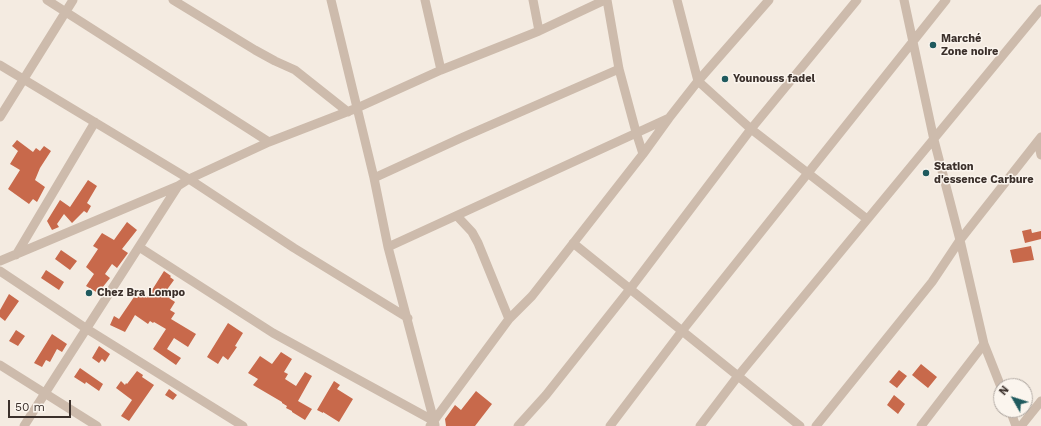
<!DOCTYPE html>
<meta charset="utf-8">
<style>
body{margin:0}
#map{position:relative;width:1041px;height:426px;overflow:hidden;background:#f4ebe1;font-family:"Work Sans",sans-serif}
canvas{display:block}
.north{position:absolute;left:993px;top:378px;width:40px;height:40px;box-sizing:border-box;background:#fbf5ee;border:1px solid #aea6a0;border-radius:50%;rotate:309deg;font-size:11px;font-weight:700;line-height:16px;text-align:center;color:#3b302b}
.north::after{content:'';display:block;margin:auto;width:14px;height:18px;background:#1f5a5e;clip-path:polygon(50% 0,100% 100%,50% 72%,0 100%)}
.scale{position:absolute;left:8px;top:400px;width:63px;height:18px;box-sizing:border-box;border:2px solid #3b302b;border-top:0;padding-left:5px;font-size:12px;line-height:14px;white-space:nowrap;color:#3b302b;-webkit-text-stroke:3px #fbf5ee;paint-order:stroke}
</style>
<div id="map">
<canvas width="1041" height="426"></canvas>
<div class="north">N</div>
<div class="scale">50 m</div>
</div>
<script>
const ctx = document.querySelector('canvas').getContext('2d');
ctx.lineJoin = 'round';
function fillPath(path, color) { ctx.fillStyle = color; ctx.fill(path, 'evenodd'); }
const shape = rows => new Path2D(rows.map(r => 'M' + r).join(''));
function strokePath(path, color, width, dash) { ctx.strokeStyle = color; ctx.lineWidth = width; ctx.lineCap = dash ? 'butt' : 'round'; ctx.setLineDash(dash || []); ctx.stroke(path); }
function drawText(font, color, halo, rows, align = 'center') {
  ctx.font = font + ' "Work Sans",sans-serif'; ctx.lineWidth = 3; ctx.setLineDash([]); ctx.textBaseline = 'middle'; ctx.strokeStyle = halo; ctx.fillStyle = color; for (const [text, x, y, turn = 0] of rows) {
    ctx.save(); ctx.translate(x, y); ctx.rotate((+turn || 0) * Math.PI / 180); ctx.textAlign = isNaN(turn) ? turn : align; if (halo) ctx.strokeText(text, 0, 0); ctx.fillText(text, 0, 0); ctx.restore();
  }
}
fillPath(shape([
 [17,140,33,152,36,148,40,151,44,146,51,151,40,168,35,180,45,187,37,202,33,199,29,204,8,189,20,170,10,164,18,151,12,146],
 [88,180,97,186,87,203,91,206,87,213,84,211,72,223,64,214,57,224,59,227,52,230,47,221,60,200,70,207],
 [127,222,137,230,122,249,128,253,117,268,112,264,105,274,110,278,98,293,86,286,94,274,86,267,98,249,93,246,102,233,114,240],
 [1031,229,1032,233,1041,231,1041,239,1025,243,1022,231],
 [1031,246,1034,260,1013,263,1010,250],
 [61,250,77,261,70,270,55,259],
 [46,270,64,282,59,290,41,278],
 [164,271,171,276,170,277,174,280,166,291,171,295,169,298,175,302,170,310,175,313,171,319,196,334,188,347,174,338,167,349,181,358,176,365,153,349,166,329,154,322,153,323,150,321,148,324,135,315,125,332,110,325,114,316,119,319,134,297,137,298,141,294,147,298],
 [9,294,19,301,5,321,0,317,0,310],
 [228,323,243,333,235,346,237,347,228,360,223,356,218,364,207,357],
 [16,330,25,336,18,346,9,341],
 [52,334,67,344,62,352,57,349,50,362,46,360,42,367,34,363],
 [99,346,110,354,105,362,102,359,99,363,92,358],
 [281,352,292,359,284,372,288,374,285,379,296,386,305,372,312,376,298,401,312,409,305,420,292,412,292,411,286,408,287,406,282,403,282,402,253,385,258,379,248,373,260,356,272,364],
 [921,364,937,377,928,388,912,375],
 [80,368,103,384,99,391,86,382,85,384,74,377],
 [899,370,907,376,897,388,889,382],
 [137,371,143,375,142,377,154,385,129,421,121,416,132,400,116,388,121,381,125,385,126,383,127,384],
 [334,381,340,385,337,389,353,399,339,422,323,412,323,413,317,410],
 [169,389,177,395,173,400,165,395],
 [476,391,492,404,475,426,446,426,445,419,455,405,461,410],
 [894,395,905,404,898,414,887,405]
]), '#c8694b');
strokePath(shape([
 [47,0,269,142],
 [173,0,255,50,275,61,295,70,348,112],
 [331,0,374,178,388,247,435,425],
 [425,0,441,70],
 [533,0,539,31],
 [607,0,619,69,636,132,643,154],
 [677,0,698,81,751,129,867,219],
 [904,0,934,140,960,240,984,344,1001,387],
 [0,65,189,179,294,248,408,318],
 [0,117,73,0],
 [1038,141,1041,155],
 [374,178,461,138,619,69],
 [457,216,472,232,478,243,509,319],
 [573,243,800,426],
 [139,247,273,333,434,421],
 [388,247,669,118],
 [16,255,95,122],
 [0,261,178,186,189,179,269,142,357,108,441,70,539,31,605,0],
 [0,271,87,329,243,426],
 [0,365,97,426],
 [1010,410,1016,426],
 [24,426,178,186],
 [430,426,509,319,532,296,643,154,669,118,698,81,769,0],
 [518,426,546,395,630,289,751,129,857,0],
 [610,426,682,331,946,0],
 [700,426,738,376,1041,9],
 [816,426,932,282,960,240,1041,137],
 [921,426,984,344],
 [1021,426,1041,401]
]), '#cdbbac', 9);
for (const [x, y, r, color] of [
 [933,45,4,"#1f5a5e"],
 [725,79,4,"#1f5a5e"],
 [926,173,4,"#1f5a5e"],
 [89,293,4,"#1f5a5e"]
]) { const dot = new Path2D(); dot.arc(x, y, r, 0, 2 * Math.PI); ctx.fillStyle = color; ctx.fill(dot); strokePath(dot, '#fbf5ee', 1.5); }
drawText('bold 11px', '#3b302b', '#fbf5ee', [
 ["Marché",941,39],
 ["Zone noire",941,52],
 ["Younouss fadel",733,79],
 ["Station",934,167],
 ["d'essence Carbure",934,180],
 ["Chez Bra Lompo",97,293]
], 'left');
</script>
